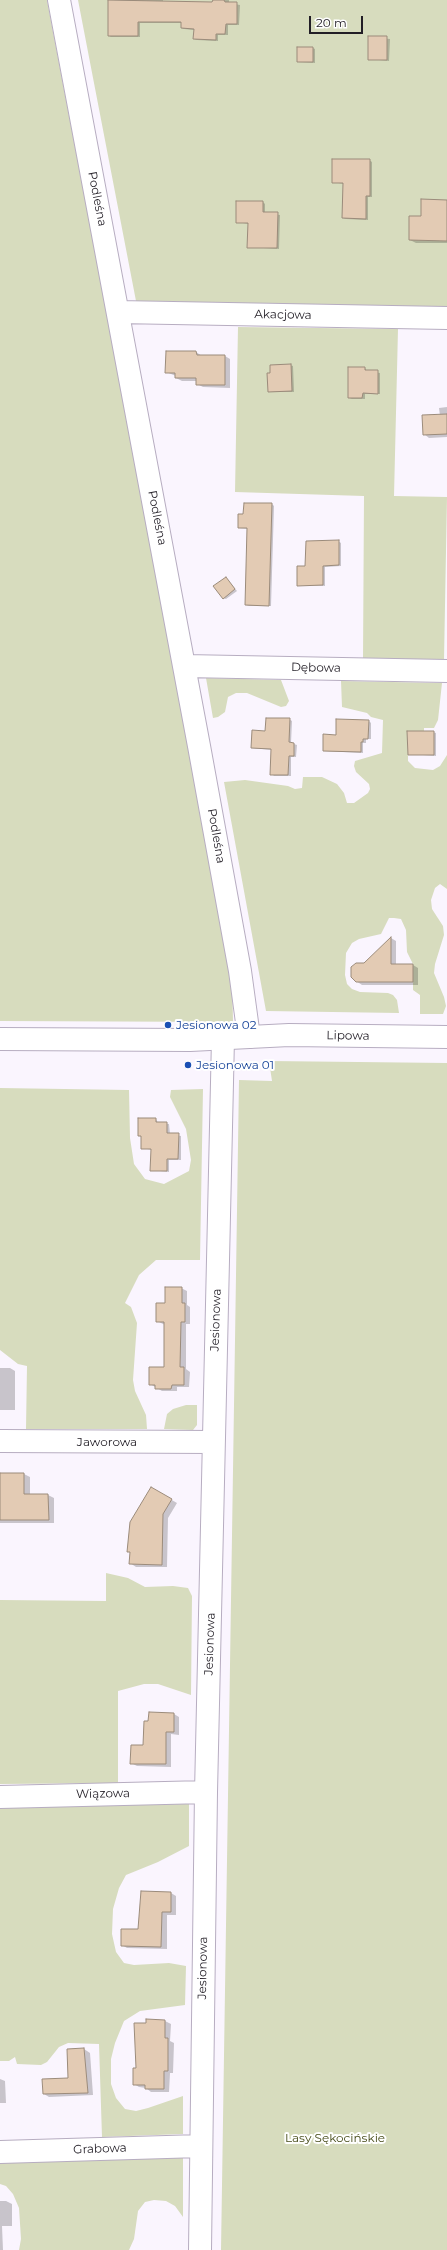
<!DOCTYPE html>
<meta charset="utf-8">
<style>
body{margin:0}
#map{position:relative;width:447px;height:2250px;overflow:hidden;background:#faf5fe;font-family:Montserrat,sans-serif}
canvas{display:block}
.scale{position:absolute;left:309px;top:16px;width:54px;height:18px;box-sizing:border-box;border:2px solid #221e26;border-top:0;padding-left:5px;font-size:12px;line-height:14px;white-space:nowrap;color:#221e26;-webkit-text-stroke:3px #fff;paint-order:stroke}
</style>
<div id="map">
<canvas width="447" height="2250"></canvas>
<div class="scale">20 m</div>
</div>
<script>
const ctx = document.querySelector('canvas').getContext('2d');
ctx.lineJoin = 'round';
function fillPath(path, color) { ctx.fillStyle = color; ctx.fill(path, 'evenodd'); }
const shape = rows => new Path2D(rows.map(r => 'M' + r).join(''));
function strokePath(path, color, width, dash) { ctx.strokeStyle = color; ctx.lineWidth = width; ctx.lineCap = dash ? 'butt' : 'round'; ctx.setLineDash(dash || []); ctx.stroke(path); }
function drawText(font, color, halo, rows, align = 'center') {
  ctx.font = font + ' Montserrat,sans-serif'; ctx.lineWidth = 4; ctx.setLineDash([]); ctx.textBaseline = 'middle'; ctx.strokeStyle = halo; ctx.fillStyle = color; for (const [text, x, y, turn = 0] of rows) {
    ctx.save(); ctx.translate(x, y); ctx.rotate((+turn || 0) * Math.PI / 180); ctx.textAlign = isNaN(turn) ? turn : align; if (halo) ctx.strokeText(text, 0, 0); ctx.fillText(text, 0, 0); ctx.restore();
  }
}
fillPath(shape([
 [0,0,47,0,232,973,233,1022,0,1021],
 [78,0,447,0,447,307,136,301],
 [238,327,398,329,394,496,447,497,444,660,363,659,364,496,235,492],
 [206,678,281,680,289,701,286,706,281,707,247,693,236,693,228,697,225,712,218,717,213,718],
 [341,681,442,683,438,720,434,728,424,728,424,731,408,731,408,761,415,768,433,770,440,766,447,755,447,889,440,884,435,888,431,900,432,909,443,926,444,935,435,964,434,973,444,997,446,1006,443,1014,420,1014,420,995,413,990,413,964,407,952,406,930,401,919,394,918,389,918,381,934,359,939,352,943,346,953,345,975,347,984,352,989,360,992,388,993,393,995,397,1000,399,1013,266,1011,224,782,245,780,288,786,295,789,302,788,303,777,322,777,337,784,344,793,347,803,354,803,368,793,370,789,369,784,356,772,354,766,355,761,382,753,383,720,371,717,367,713,342,707],
 [269,1061,447,1063,447,2250,221,2250,239,1080,272,1081],
 [0,1088,129,1090,130,1138,134,1164,145,1179,164,1184,189,1171,191,1160,186,1129,170,1097,171,1090,203,1089,200,1260,156,1260,139,1275,125,1303,131,1307,137,1323,133,1380,135,1391,146,1415,147,1429,26,1429,27,1366,18,1364,0,1350],
 [186,1405,197,1405,197,1425,193,1430,164,1429,167,1414,173,1409],
 [106,1573,128,1578,145,1587,173,1586,188,1588,192,1596,191,1695,158,1684,144,1684,118,1691,118,1783,0,1784,0,1600,106,1601],
 [189,1804,189,1846,158,1862,126,1875,119,1888,113,1909,112,1934,116,1952,124,1963,134,1965,169,1963,186,1966,185,2005,140,2011,124,2021,115,2043,111,2059,111,2084,116,2098,125,2109,136,2111,148,2108,183,2096,183,2134,102,2137,99,2044,68,2043,59,2047,47,2062,41,2065,17,2064,15,2057,9,2061,0,2061,0,1806],
 [183,2156,183,2217,175,2206,166,2201,154,2200,145,2202,138,2211,134,2239,129,2250,19,2250,21,2239,19,2208,13,2194,6,2186,0,2184,0,2162]
]), '#d7dcbe');
fillPath(shape([
 [109,0,163,0,163,2,213,3,212,0,229,0,229,3,240,5,239,25,228,25,228,35,218,35,218,41,197,40,194,39,195,30,184,29,182,28,182,23,140,23,140,37,111,37,109,36],
 [369,37,390,39,389,61,369,59],
 [313,48,315,49,315,63,298,62],
 [369,160,372,162,372,197,368,197,368,220,346,219,343,218,344,184,333,182],
 [447,201,447,243,416,243,410,240],
 [263,202,265,204,265,213,280,215,279,249,248,247,249,224,237,222],
 [196,352,202,356,225,356,230,359,230,388,203,387,197,384,197,381,182,381,176,378,176,376,166,372],
 [290,365,293,366,294,392,269,392],
 [365,368,367,371,380,373,380,394,365,394,365,399,352,399,349,398],
 [447,407,447,437,429,438,424,434,440,416,439,408],
 [272,504,274,506,271,606,249,606,246,605,248,529,239,528,244,515],
 [338,541,341,543,341,566,325,567,325,586,298,585,306,567],
 [226,578,237,591,226,599,223,598],
 [289,719,292,721,291,743,297,745,296,757,291,757,291,776,274,776,272,774,272,750,252,748,266,732],
 [369,721,371,723,371,739,366,739,366,743,363,743,363,753,324,751,337,736],
 [433,732,436,733,436,756,409,754],
 [391,938,396,941,396,965,413,965,418,968,418,985,362,985,356,981,364,964],
 [156,1119,158,1123,169,1124,170,1134,181,1136,181,1160,169,1160,169,1172,151,1170,152,1150,142,1148,142,1137,139,1136],
 [181,1288,187,1291,187,1305,190,1307,190,1324,186,1324,186,1369,190,1372,189,1387,177,1387,177,1391,162,1391,150,1384,165,1368,165,1325,157,1321,166,1304],
 [0,1368,10,1368,15,1371,15,1410,0,1410],
 [0,1474,24,1474,30,1477,30,1495,48,1495,54,1498,54,1523,0,1523],
 [151,1488,177,1503,168,1518,167,1567,136,1567,130,1563,131,1553,128,1551],
 [174,1714,179,1717,179,1735,171,1734,171,1767,137,1766,131,1763],
 [171,1893,176,1896,176,1915,167,1915,167,1949,127,1948,122,1945,139,1930],
 [147,2020,165,2021,171,2024,170,2041,174,2043,173,2073,170,2073,169,2092,151,2092,146,2088,139,2087,134,2084],
 [84,2049,90,2053,93,2095,49,2097,44,2094,69,2079,68,2050],
 [0,2079,5,2081,6,2103,0,2103],
 [0,2201,6,2201,12,2204,12,2226,2,2226,3,2250,0,2250]
]), '#0003');
const building = shape([
 [108,0,212,2,213,0,224,0,225,2,237,2,237,24,226,24,225,34,216,34,216,40,193,39,194,29,181,28,181,22,138,22,138,36,108,36,108,0],
 [368,36,387,36,387,60,368,60,368,36],
 [297,47,313,47,313,62,297,62,297,47],
 [332,159,370,159,370,196,366,196,366,219,342,218,343,183,332,183,332,159],
 [421,199,447,200,447,241,409,240,409,216,421,216,421,199],
 [236,201,263,201,263,212,278,212,277,248,247,248,248,223,236,223,236,201],
 [166,351,196,351,197,355,225,355,225,385,196,385,196,378,175,378,175,373,165,373,166,351],
 [291,364,292,391,268,392,267,373,270,373,270,365,291,364],
 [348,367,365,367,365,370,378,370,378,394,363,393,362,398,348,398,348,367],
 [447,414,447,434,423,435,422,415,447,414],
 [244,503,272,503,269,606,245,605,247,528,238,528,238,514,243,514,244,503],
 [339,540,339,565,323,566,323,585,297,586,297,566,305,566,306,541,339,540],
 [226,577,235,589,223,599,213,586,226,577],
 [266,718,290,718,289,742,294,743,294,756,289,756,288,775,270,775,271,749,251,748,252,730,265,731,266,718],
 [336,719,369,720,368,739,363,739,363,742,361,742,361,752,323,751,323,734,336,735,336,719],
 [407,731,434,731,434,755,408,755,407,731],
 [391,937,391,964,413,964,413,982,356,982,351,977,351,967,356,963,364,963,391,937],
 [138,1118,156,1118,156,1122,167,1122,167,1133,179,1133,178,1159,167,1159,167,1171,150,1171,151,1149,141,1149,141,1136,138,1136,138,1118],
 [165,1287,182,1287,182,1303,185,1303,185,1322,181,1322,180,1367,184,1367,184,1385,172,1385,171,1389,155,1389,155,1385,149,1385,149,1367,164,1367,164,1322,156,1322,156,1303,165,1303,165,1287],
 [0,1473,24,1473,24,1494,48,1494,49,1520,0,1520,0,1473],
 [151,1487,172,1499,163,1514,162,1565,129,1564,130,1552,127,1552,130,1522,151,1487],
 [149,1712,174,1713,174,1732,166,1732,166,1764,130,1764,131,1745,143,1745,144,1721,148,1721,149,1712],
 [141,1891,171,1892,171,1912,162,1912,161,1947,121,1946,121,1929,138,1929,141,1891],
 [146,2019,165,2020,165,2038,168,2038,168,2071,164,2071,164,2089,145,2089,145,2085,133,2085,133,2068,136,2068,134,2023,146,2023,146,2019],
 [84,2048,88,2093,43,2094,42,2079,68,2078,67,2049,84,2048]
]);
fillPath(building, '#e3cbb4');
strokePath(building, '#9b8b7b', 1);
const minor = shape([
 [59,0,199,746,240,971,249,1037],
 [118,312,447,318],
 [185,666,447,671],
 [0,1441,213,1442],
 [0,1797,206,1792],
 [0,2152,200,2146],
 [200,2250,206,1792,223,1038]
]);
const tertiary = shape([
 [0,1039,190,1040,289,1035,447,1037]
]);
strokePath(minor, '#b7adc1', 24);
strokePath(tertiary, '#b7adc1', 24);
strokePath(minor, '#fff', 22);
strokePath(tertiary, '#fff', 22);
for (const [x, y, r, color] of [
 [168,1025,4,"#1a4fb4"],
 [188,1065,4,"#1a4fb4"]
]) { const dot = new Path2D(); dot.arc(x, y, r, 0, 2 * Math.PI); ctx.fillStyle = color; ctx.fill(dot); strokePath(dot, '#fff', 1.5); }
drawText('12px', '#221e26', '#fff', [
 ["Podleśna",97,199,79],
 ["Akacjowa",283,315,1],
 ["Podleśna",157,518,79],
 ["Dębowa",316,668,1],
 ["Podleśna",216,836,80],
 ["Lipowa",348,1036,1],
 ["Jesionowa",216,1320,-88],
 ["Jaworowa",107,1442],
 ["Jesionowa",210,1644,-88],
 ["Wiązowa",103,1794,-1],
 ["Jesionowa",203,1968,-89],
 ["Grabowa",100,2149,-2]
]);
drawText('12px', '#164399', '#fff', [
 ["Jesionowa 02",176,1025],
 ["Jesionowa 01",196,1065]
], 'left');
drawText('12px', '#464b19', '#fff', [
 ["Lasy Sękocińskie",335,2138]
]);
</script>
